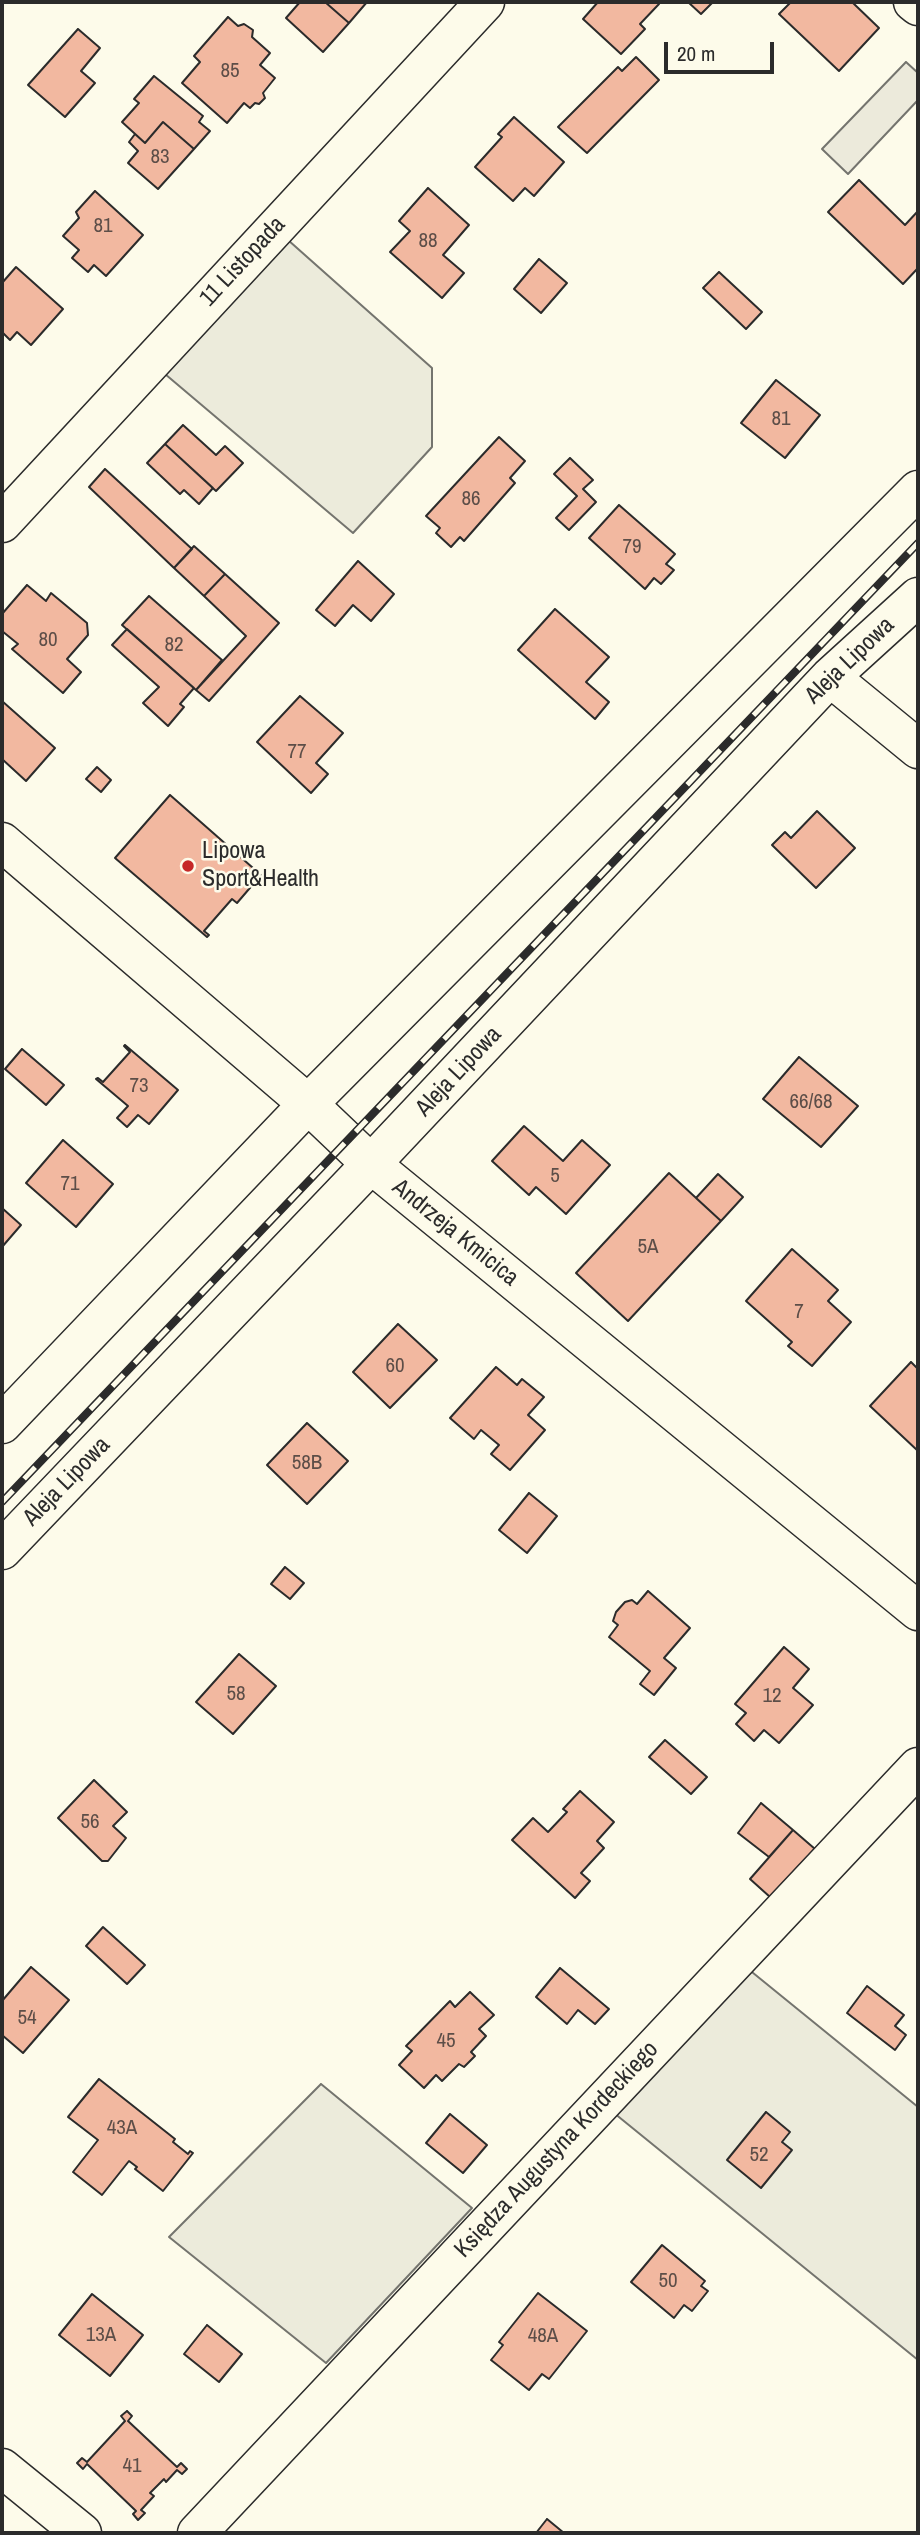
<!DOCTYPE html>
<meta charset="utf-8">
<style>
body{margin:0}
#map{position:relative;width:920px;height:2535px;overflow:hidden;background:#fdfbea;font-family:"Archivo Narrow",sans-serif}
canvas{display:block}
.frame{position:absolute;inset:0;border:4px solid #2b2b2b;pointer-events:none}
.scale{position:absolute;left:664px;top:42px;width:110px;height:32px;box-sizing:border-box;border:4px solid #2b2b2b;border-top:0;padding-left:9px;font-size:21px;line-height:24px;white-space:nowrap;color:#2b2b2b;-webkit-text-stroke:5px #fdfbea;paint-order:stroke}
</style>
<div id="map">
<canvas width="920" height="2535"></canvas>
<div class="frame"></div>
<div class="scale">20 m</div>
</div>
<script>
const ctx = document.querySelector('canvas').getContext('2d');
ctx.lineJoin = 'round';
function fillPath(path, color) { ctx.fillStyle = color; ctx.fill(path, 'evenodd'); }
const shape = rows => new Path2D(rows.map(r => 'M' + r).join(''));
function strokePath(path, color, width, dash) { ctx.strokeStyle = color; ctx.lineWidth = width; ctx.lineCap = dash ? 'butt' : 'round'; ctx.setLineDash(dash || []); ctx.stroke(path); }
function drawText(font, color, halo, rows, align = 'center') {
  ctx.font = font + ' "Archivo Narrow",sans-serif'; ctx.lineWidth = 5; ctx.setLineDash([]); ctx.textBaseline = 'middle'; ctx.strokeStyle = halo; ctx.fillStyle = color; for (const [text, x, y, turn = 0] of rows) {
    ctx.save(); ctx.translate(x, y); ctx.rotate((+turn || 0) * Math.PI / 180); ctx.textAlign = isNaN(turn) ? turn : align; if (halo) ctx.strokeText(text, 0, 0); ctx.fillText(text, 0, 0); ctx.restore();
  }
}
const green = shape([
 [288,240,432,368,432,447,353,533,165,374,288,240],
 [747,1968,918,2107,918,2360,614,2113,747,1968],
 [321,2084,472,2208,326,2363,169,2237,321,2084]
]);
fillPath(green, '#ecebdb');
strokePath(green, '#74746e', 2);
const parking = shape([
 [906,62,918,73,918,100,848,174,822,149,906,62]
]);
fillPath(parking, '#eceadb');
strokePath(parking, '#74746e', 2);
const building = shape([
 [300,2,325,2,349,23,323,52,286,18,300,2],
 [325,2,367,2,349,23,325,2],
 [598,2,656,2,659,4,640,24,645,29,621,54,583,19,598,2],
 [688,2,713,2,701,14,688,2],
 [791,2,852,2,879,28,839,71,779,14,791,2],
 [228,17,238,26,244,24,253,30,252,37,270,53,260,65,275,78,263,93,265,98,259,104,255,103,250,108,244,103,227,123,182,83,200,62,194,56,228,17],
 [78,29,100,48,81,71,95,83,65,117,28,85,78,29],
 [636,57,659,80,587,153,558,127,618,67,622,71,636,57],
 [154,76,203,116,199,122,210,131,194,149,163,122,145,143,122,122,139,103,134,99,154,76],
 [514,117,564,162,534,196,525,188,513,201,475,167,502,137,498,134,514,117],
 [163,122,194,149,158,189,128,163,138,151,129,142,135,134,145,143,163,122],
 [859,180,905,225,918,211,918,268,903,284,828,212,859,180],
 [428,188,469,225,443,255,464,273,442,298,390,252,410,231,399,221,428,188],
 [95,191,143,235,106,276,94,265,88,272,72,258,79,250,63,236,79,218,76,212,95,191],
 [539,259,567,283,541,313,514,289,539,259],
 [16,267,63,309,31,345,17,332,10,340,2,332,2,283,16,267],
 [719,272,762,312,746,329,703,288,719,272],
 [776,380,820,415,785,458,741,423,776,380],
 [183,425,216,455,225,446,243,463,216,491,165,444,183,425],
 [499,437,525,461,510,478,515,483,464,541,460,537,451,547,436,533,440,528,426,516,499,437],
 [165,444,213,488,199,504,184,490,180,494,147,463,165,444],
 [570,458,593,480,583,489,596,502,569,530,556,518,577,496,554,474,570,458],
 [105,469,192,549,174,568,89,487,105,469],
 [619,505,675,554,666,564,674,570,661,584,654,578,645,589,589,538,619,505],
 [194,546,225,574,204,596,174,568,194,546],
 [358,561,394,594,371,621,353,605,335,626,316,610,358,561],
 [225,574,279,623,209,701,196,690,246,636,204,596,225,574],
 [27,585,46,601,51,593,87,623,88,635,67,659,81,672,63,693,12,649,18,644,2,631,2,614,27,585],
 [149,596,222,660,196,690,122,625,149,596],
 [555,609,609,657,586,682,609,702,595,719,518,650,555,609],
 [127,629,194,688,180,704,184,707,168,726,143,703,159,687,112,645,127,629],
 [300,696,343,733,316,763,328,774,311,793,257,742,300,696],
 [2,701,55,748,26,781,2,759,2,701],
 [97,767,111,780,101,792,86,779,97,767],
 [170,795,261,875,237,903,232,899,204,931,209,935,207,937,115,858,170,795],
 [817,811,855,848,816,888,772,845,785,832,791,838,817,811],
 [125,1045,178,1090,149,1124,138,1115,127,1127,117,1118,128,1106,96,1079,98,1078,103,1082,130,1052,124,1046,125,1045],
 [22,1049,64,1085,46,1105,5,1069,22,1049],
 [799,1057,858,1106,821,1147,763,1099,799,1057],
 [524,1126,563,1161,582,1140,610,1165,566,1214,536,1187,529,1195,492,1161,524,1126],
 [63,1140,113,1184,76,1227,26,1183,63,1140],
 [669,1173,721,1221,628,1321,576,1273,669,1173],
 [718,1174,743,1197,721,1221,696,1198,718,1174],
 [2,1208,21,1225,2,1247,2,1208],
 [792,1249,838,1290,828,1301,851,1322,812,1366,788,1346,792,1342,746,1301,792,1249],
 [398,1324,437,1360,390,1408,353,1372,398,1324],
 [911,1362,918,1369,918,1451,870,1406,911,1362],
 [496,1367,517,1385,522,1379,544,1397,528,1415,545,1430,510,1470,491,1454,499,1445,481,1430,474,1439,450,1418,496,1367],
 [307,1423,348,1461,307,1504,267,1465,307,1423],
 [529,1493,557,1516,527,1553,499,1530,529,1493],
 [285,1567,304,1583,290,1599,271,1584,285,1567],
 [648,1591,690,1628,664,1658,676,1668,654,1695,640,1684,650,1671,609,1637,618,1625,613,1621,616,1612,625,1602,632,1600,637,1604,648,1591],
 [784,1647,809,1669,793,1688,813,1705,779,1743,764,1730,754,1741,736,1724,746,1713,735,1704,784,1647],
 [239,1654,276,1686,233,1734,196,1702,239,1654],
 [665,1740,707,1777,691,1794,649,1757,665,1740],
 [94,1780,127,1812,113,1826,126,1838,108,1861,102,1861,58,1818,94,1780],
 [580,1791,614,1822,597,1841,604,1848,581,1873,590,1881,575,1898,512,1840,533,1818,548,1832,567,1812,563,1809,580,1791],
 [761,1803,793,1830,769,1857,738,1833,761,1803],
 [793,1830,815,1849,770,1897,750,1879,793,1830],
 [103,1927,145,1965,127,1984,86,1946,103,1927],
 [31,1967,69,2000,23,2053,2,2035,2,2001,31,1967],
 [560,1968,609,2009,595,2024,578,2010,567,2024,536,1997,560,1968],
 [867,1986,904,2015,895,2026,906,2035,895,2050,847,2013,867,1986],
 [470,1992,494,2015,479,2029,486,2036,471,2052,475,2056,464,2067,459,2064,442,2081,436,2075,424,2088,399,2065,412,2051,406,2046,450,2001,455,2007,470,1992],
 [99,2079,175,2139,173,2142,188,2154,190,2151,193,2153,163,2191,135,2169,137,2167,129,2161,102,2195,73,2172,98,2140,68,2117,99,2079],
 [766,2112,790,2132,782,2142,792,2150,761,2188,727,2160,766,2112],
 [450,2114,487,2145,463,2173,426,2143,450,2114],
 [662,2245,705,2281,701,2286,708,2291,692,2311,684,2305,674,2318,631,2282,662,2245],
 [538,2293,587,2331,549,2379,542,2374,529,2390,491,2360,503,2345,499,2342,538,2293],
 [92,2294,143,2335,110,2376,59,2335,92,2294],
 [207,2325,242,2354,219,2382,184,2354,207,2325],
 [127,2411,132,2416,128,2421,177,2467,181,2463,187,2469,182,2474,177,2470,166,2482,164,2479,150,2493,154,2496,141,2510,145,2513,138,2520,133,2514,136,2511,87,2464,83,2469,77,2463,82,2458,87,2462,125,2421,121,2416,127,2411],
 [547,2519,564,2533,536,2533,547,2519]
]);
fillPath(building, '#f2b8a0');
strokePath(building, '#2b2b2b', 2);
const minor = shape([
 [913,2,918,6],
 [2,523,485,2],
 [830,677,918,749],
 [2,842,308,1104,371,1164,918,1611],
 [2,1424,308,1104,918,490],
 [2,1550,371,1164,830,677,918,597],
 [2,2468,82,2533],
 [197,2533,918,1767]
]);
strokePath(minor, '#2b2b2b', 41);
strokePath(minor, '#fdfbea', 38);
const rail = shape([
 [2,1502,918,543]
]);
strokePath(rail, '#2b2b2b', 8);
strokePath(rail, '#fdfbea', 5, [16]);
for (const [x, y, r, color] of [
 [188,866,7,"#c62828"]
]) { const dot = new Path2D(); dot.arc(x, y, r, 0, 2 * Math.PI); ctx.fillStyle = color; ctx.fill(dot); strokePath(dot, '#fdfbea', 2.5); }
drawText('21px', '#5d4e48', null, [
 ["85",230,71],
 ["83",160,157],
 ["81",103,226],
 ["88",428,241],
 ["81",781,419],
 ["86",471,499],
 ["79",632,547],
 ["80",48,640],
 ["82",174,645],
 ["77",297,752],
 ["73",139,1086],
 ["66/68",811,1102],
 ["5",555,1176],
 ["71",70,1184],
 ["5A",648,1247],
 ["7",799,1312],
 ["60",395,1366],
 ["58B",307,1463],
 ["58",236,1694],
 ["12",772,1696],
 ["56",90,1822],
 ["54",27,2018],
 ["45",446,2041],
 ["43A",122,2128],
 ["52",759,2155],
 ["50",668,2281],
 ["13A",101,2335],
 ["48A",543,2336],
 ["41",132,2466]
]);
drawText('24px', '#2b2b2b', '#fdfbea', [
 ["11 Listopada",243,262,-47],
 ["Aleja Lipowa",850,661,-44],
 ["Aleja Lipowa",459,1072,-47],
 ["Andrzeja Kmicica",455,1233,39],
 ["Aleja Lipowa",67,1482,-46],
 ["Księdza Augustyna Kordeckiego",557,2150,-47]
]);
drawText('24px', '#2b2b2b', '#fdfbea', [
 ["Lipowa",202,852],
 ["Sport&Health",202,880]
], 'left');
</script>
